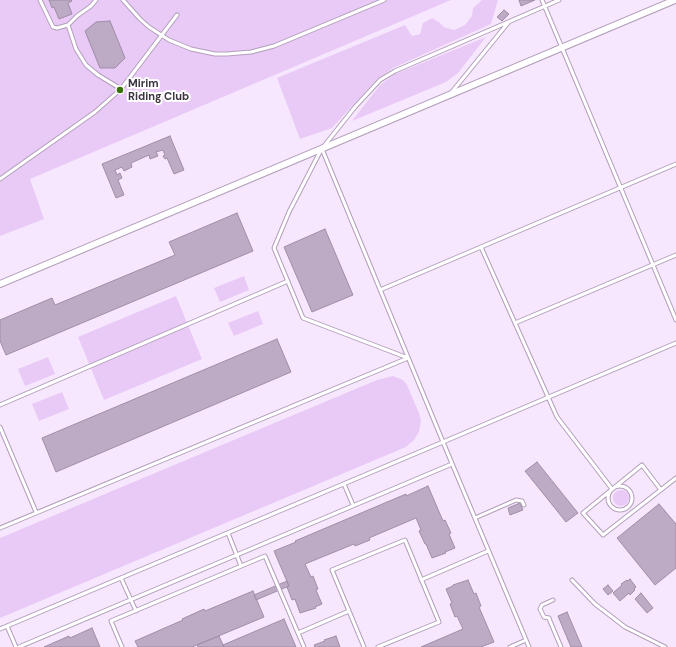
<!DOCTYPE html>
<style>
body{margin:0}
canvas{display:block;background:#f7e7fe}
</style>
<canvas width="676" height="647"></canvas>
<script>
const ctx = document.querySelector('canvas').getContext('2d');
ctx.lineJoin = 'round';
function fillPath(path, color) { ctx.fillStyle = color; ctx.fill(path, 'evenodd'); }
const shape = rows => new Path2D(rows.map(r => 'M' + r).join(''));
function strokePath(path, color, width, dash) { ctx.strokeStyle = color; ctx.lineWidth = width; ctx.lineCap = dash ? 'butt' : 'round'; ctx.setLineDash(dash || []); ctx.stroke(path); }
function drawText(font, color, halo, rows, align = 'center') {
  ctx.font = font + ' "DM Sans",sans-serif'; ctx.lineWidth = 4; ctx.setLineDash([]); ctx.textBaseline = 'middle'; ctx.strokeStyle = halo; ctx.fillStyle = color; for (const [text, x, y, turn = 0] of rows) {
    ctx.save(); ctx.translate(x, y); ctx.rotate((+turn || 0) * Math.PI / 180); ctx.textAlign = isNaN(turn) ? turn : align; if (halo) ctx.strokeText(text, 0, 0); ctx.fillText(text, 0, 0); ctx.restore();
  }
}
fillPath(shape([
 [0,0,451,0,30,179,44,219,0,236],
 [482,0,498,0,491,24,393,68,377,79,332,128,300,139,277,78,405,25,412,36,420,34,423,23,432,18,440,23,444,27,454,30,465,25,472,16,473,8],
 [486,37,458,73,446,82,352,121,380,85,395,74],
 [244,276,249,290,220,302,214,288],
 [176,296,202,359,104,400,78,337],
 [258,311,263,324,234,336,228,323],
 [48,357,55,374,25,386,18,369],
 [393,376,403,380,407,385,419,413,421,421,419,432,414,440,406,447,0,618,0,538,377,380],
 [62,392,69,409,39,421,32,404],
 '613 498a8 8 0 1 1 16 0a8 8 0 1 1-16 0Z'
]), '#e9caf6');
const building = shape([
 [49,0,71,0,72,1,68,3,72,14,59,19,54,7,52,8,49,0],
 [519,0,535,0,521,6,519,0],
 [504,10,509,14,502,21,497,17,504,10],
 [110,21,125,58,115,68,100,68,85,31,96,22,110,21],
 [170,136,184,170,174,174,167,158,165,159,163,156,165,155,163,150,156,152,158,156,150,159,149,155,131,163,132,167,124,171,122,167,115,170,117,175,120,173,122,178,118,180,124,195,116,198,102,164,170,136],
 [237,213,253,251,6,355,0,341,0,320,52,298,55,305,175,255,169,242,237,213],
 [325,229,353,295,312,312,284,247,325,229],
 [277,339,291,372,56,472,42,438,277,339],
 [537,462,578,513,566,522,525,471,537,462],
 [428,486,443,521,445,520,451,533,449,534,455,548,445,552,446,553,432,558,426,544,425,544,419,531,421,530,416,518,369,538,370,540,355,546,354,544,305,564,311,577,313,576,318,589,316,590,322,604,315,607,316,608,300,613,295,599,292,600,287,587,289,586,274,551,296,542,295,541,406,494,406,496,428,486],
 [520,503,523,510,510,515,508,508,520,503],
 [659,504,676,524,676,568,655,585,617,538,659,504],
 [630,579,636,587,634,589,635,590,630,595,629,593,620,601,613,593,622,585,621,584,627,580,628,581,630,579],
 [468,580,474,594,476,593,481,606,479,607,494,642,481,647,421,647,463,629,457,616,455,617,450,604,452,603,446,589,453,586,453,585,468,580],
 [287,581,289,586,256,600,254,595,287,581],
 [608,585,613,591,608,595,603,589,608,585],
 [253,591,264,617,192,647,138,647,135,641,183,620,182,619,204,609,205,611,253,591],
 [641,593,653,608,647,613,635,599,641,593],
 [567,612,582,647,571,647,558,616,567,612],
 [284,619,296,647,224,647,223,645,284,619],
 [92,628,100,647,44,647,69,636,70,638,92,628],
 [219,636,224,647,198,647,197,645,219,636],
 [336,636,340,647,315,647,314,645,325,641,324,640,336,636]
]);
fillPath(building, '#bdaac5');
strokePath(building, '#a08da7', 1);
const lane = shape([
 [40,0,53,27,57,28,68,25,77,16,91,6,96,0],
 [123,0,140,19,149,27,169,40,191,49,215,54,227,54,251,52,274,46,384,0],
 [542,0,676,320],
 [121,89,177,15],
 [451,93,508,23],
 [324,146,355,107,380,80,395,71,559,0],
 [322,149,443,442,676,343],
 [321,150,289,212,274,248,303,318,408,358],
 [0,179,95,112,121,89,98,75,86,65,76,49,68,25],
 [481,247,557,417,612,489],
 [380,290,676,164],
 [515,323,676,255],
 [0,405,288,281],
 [0,427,36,512],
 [344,484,353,505],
 '608 498a12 12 0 1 1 24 0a12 12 0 1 1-24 0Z',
 [661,490,642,465,583,513,603,535,676,478],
 [475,518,516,500,522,501,524,505],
 [0,528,408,358],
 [228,533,241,566],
 [121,578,136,611],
 [421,580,488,551],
 [572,580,595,604,625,627,665,647],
 [553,600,542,605,540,609,544,617,549,618,550,621,561,647],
 [7,626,16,647],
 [0,629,443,442,529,647],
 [298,633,349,611],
 [19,647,452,464],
 [122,647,111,621,265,556,304,647],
 [364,647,332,570,405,540,439,622,378,647],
 [510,647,526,640]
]);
const street = shape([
 [0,284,675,0]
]);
strokePath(lane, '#b29fba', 5);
strokePath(street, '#b29fba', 8);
strokePath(lane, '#fff', 3);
strokePath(street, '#fff', 6);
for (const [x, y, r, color] of [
 [120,90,4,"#367206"]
]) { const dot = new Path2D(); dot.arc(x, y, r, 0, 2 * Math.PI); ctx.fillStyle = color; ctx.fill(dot); strokePath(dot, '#fff', 1.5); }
drawText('bold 11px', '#3d3540', '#fff', [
 ["Mirim",128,84],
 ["Riding Club",128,97]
], 'left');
</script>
